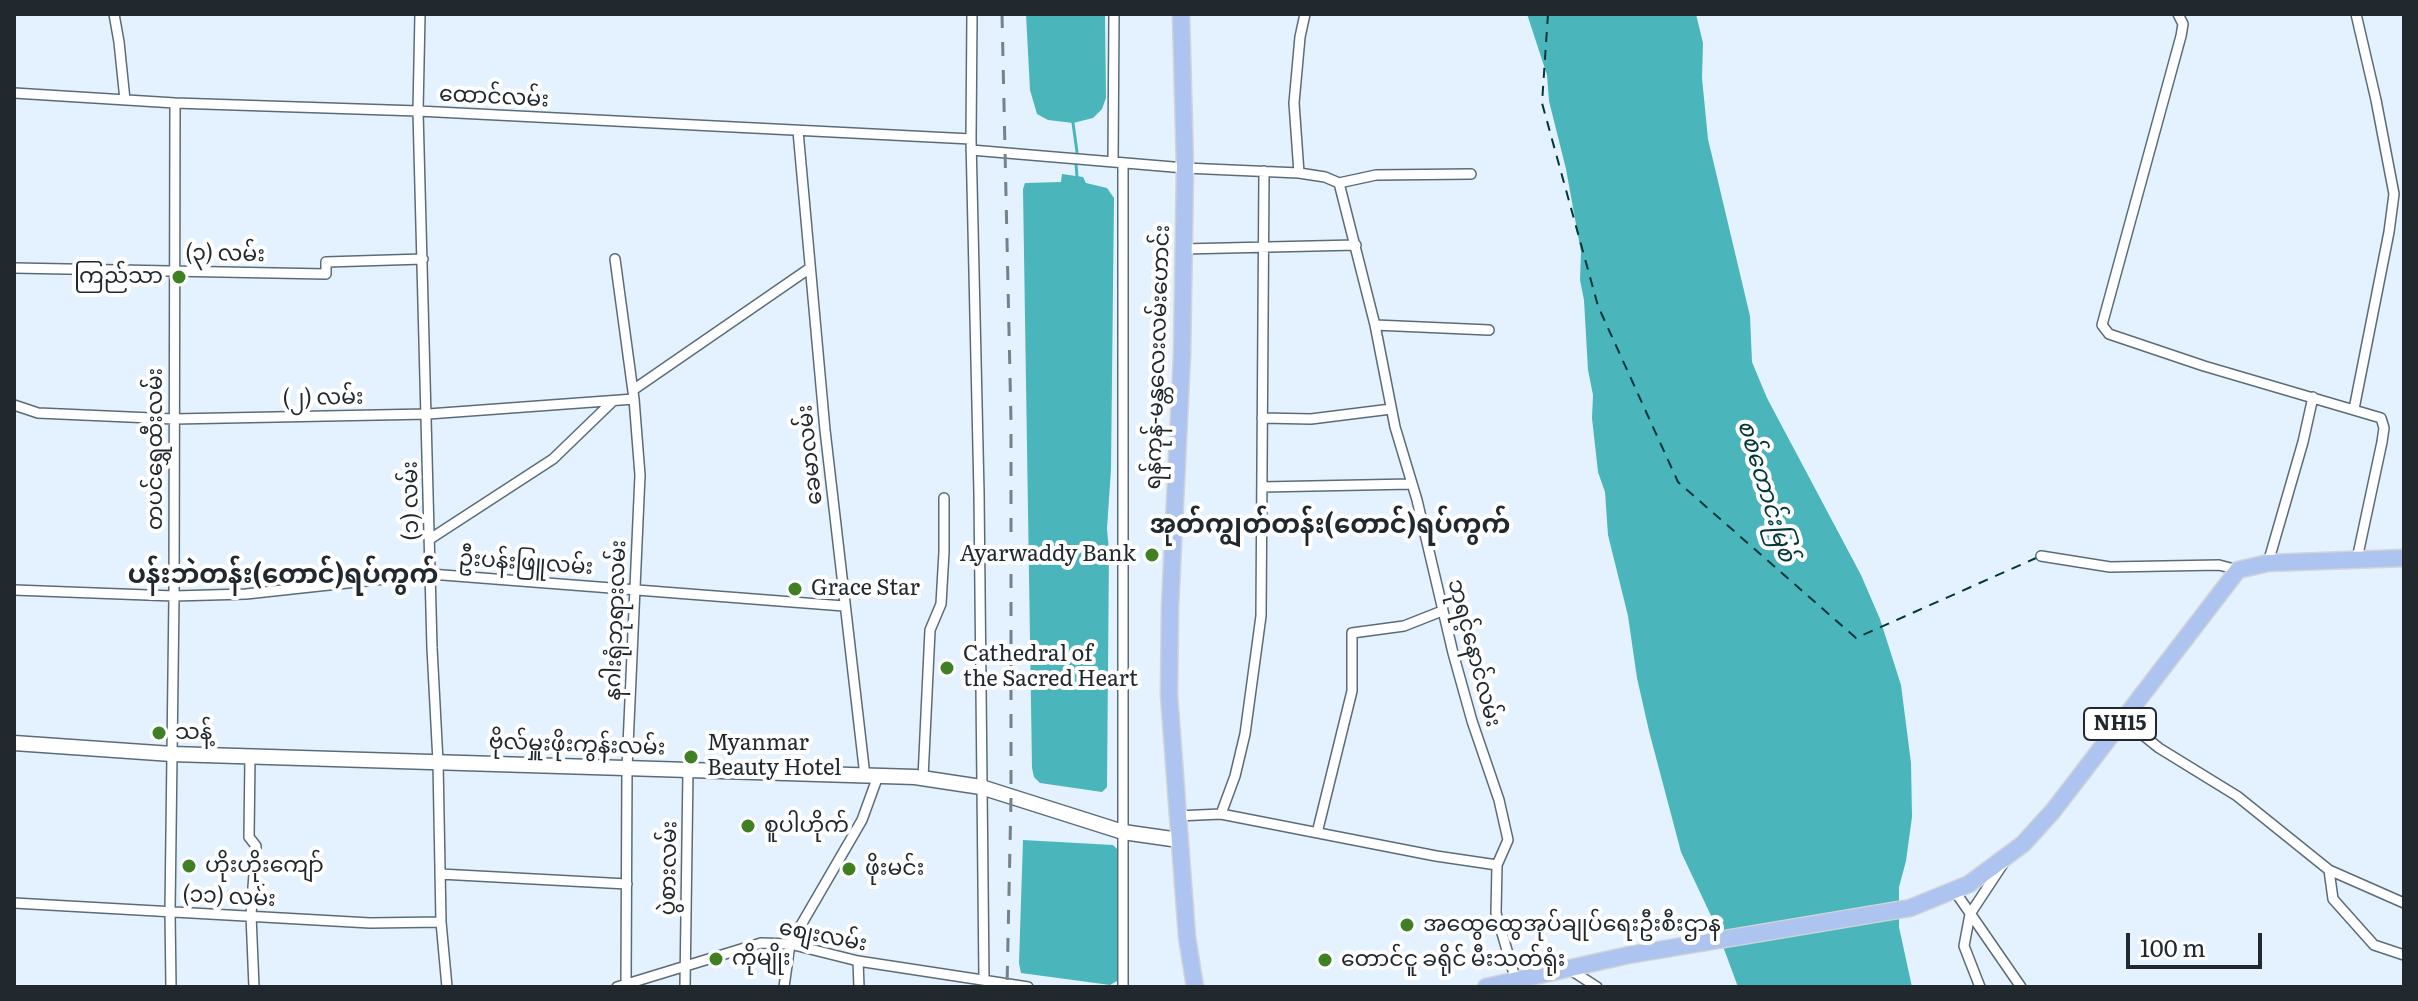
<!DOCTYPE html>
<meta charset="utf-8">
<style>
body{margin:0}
#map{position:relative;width:2418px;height:1001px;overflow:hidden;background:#e3f2fe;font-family:Literata,serif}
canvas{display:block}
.frame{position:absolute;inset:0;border:16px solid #21282e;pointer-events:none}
.scale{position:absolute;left:2126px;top:933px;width:136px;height:36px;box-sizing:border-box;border:4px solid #21282e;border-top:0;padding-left:10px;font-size:24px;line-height:28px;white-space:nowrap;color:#21282e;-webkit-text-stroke:6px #fff;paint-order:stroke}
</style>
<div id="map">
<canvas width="2418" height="1001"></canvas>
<div class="frame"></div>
<div class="scale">100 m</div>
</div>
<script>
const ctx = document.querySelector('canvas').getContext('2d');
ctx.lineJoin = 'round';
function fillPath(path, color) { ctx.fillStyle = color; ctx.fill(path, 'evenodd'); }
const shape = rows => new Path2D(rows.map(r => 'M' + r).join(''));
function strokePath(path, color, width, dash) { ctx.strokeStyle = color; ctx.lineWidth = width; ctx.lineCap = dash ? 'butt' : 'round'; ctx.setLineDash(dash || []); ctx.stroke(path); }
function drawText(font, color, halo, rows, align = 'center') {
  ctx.font = font + ' Literata,"Noto Sans Myanmar",serif'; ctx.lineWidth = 8; ctx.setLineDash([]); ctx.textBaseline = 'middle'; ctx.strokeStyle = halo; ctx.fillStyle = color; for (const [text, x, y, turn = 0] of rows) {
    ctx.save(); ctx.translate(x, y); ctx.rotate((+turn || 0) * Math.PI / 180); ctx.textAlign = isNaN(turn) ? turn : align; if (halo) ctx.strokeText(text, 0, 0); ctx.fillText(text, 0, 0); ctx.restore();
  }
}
fillPath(shape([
 [1026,14,1105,14,1106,98,1102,109,1093,118,1073,123,1048,120,1037,114,1030,90],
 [1527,14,1696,14,1703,43,1702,78,1708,139,1750,316,1752,362,1767,398,1861,575,1880,619,1901,685,1911,763,1912,817,1906,861,1899,887,1899,927,1912,987,1738,987,1714,922,1681,852,1649,731,1637,678,1628,616,1608,535,1605,492,1598,472,1592,418,1593,395,1588,370,1584,300,1580,280,1581,252,1566,169,1549,101,1547,75],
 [1062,174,1083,177,1086,183,1107,188,1114,198,1111,469,1107,529,1109,550,1107,787,1102,792,1040,783,1034,777,1032,768,1023,189,1025,183,1061,182],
 [1023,840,1113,845,1117,849,1121,971,1119,980,1110,985,1021,973,1019,963]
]), '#4ab6bc');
strokePath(shape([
 [1073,123,1077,152],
 [1076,164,1077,177]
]), '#4ab6bc', 3);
strokePath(shape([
 [1548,14,1542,103,1598,306,1678,482,1856,638,2036,558]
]), '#013739', 2, [10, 8]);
const street = shape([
 [114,14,119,42,125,100],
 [420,14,418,111,432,648,438,762,441,922,447,987],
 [972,14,971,139,979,493,984,980],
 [2178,14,2183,24,2181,36,2102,325,2109,334,2204,366,2381,418,2384,428,2382,442,2357,559],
 [14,93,175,103,418,111,971,139],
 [798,131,825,430,865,776],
 [971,150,1185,168,1299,173,1325,177,1339,183,1376,175,1471,174],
 [1113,162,1114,14],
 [1299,173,1294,103,1300,37,1305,14],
 [1339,183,1375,325,1395,427,1417,500,1453,653,1472,721,1499,800,1508,840,1497,865,1496,913,1517,984],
 [1183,249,1356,245],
 [615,259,634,399,640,475,627,768,626,984],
 [14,268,326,274,326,262,423,259],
 [1375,325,1489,330],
 [633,390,810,268],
 [14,405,38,413,174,419,428,414,634,399],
 [2354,409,2389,232,2394,194,2376,100,2356,14],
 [1262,418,1311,419,1391,409],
 [1262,487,1412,484],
 [430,539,553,459,613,401],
 [2041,556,2110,567,2219,565,2238,570],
 [2268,563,2303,442,2313,397],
 [14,590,174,596,246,594,430,574,844,606],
 [2123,719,2159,748,2237,796,2329,870,2404,903],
 [250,756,249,837,256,846,251,915,254,987],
 [923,778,930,630,941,604,944,552,944,498],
 [1221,814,1235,776,1245,734,1261,616,1264,171],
 [1177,816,1221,814,1436,856,1497,865],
 [1317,833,1352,691,1352,633,1404,626,1442,611],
 [2329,870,2333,899,2374,945,2404,955],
 [440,874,627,884],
 [1954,890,2021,987],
 [14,903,370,923,441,922],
 [858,961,859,987],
 [1569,969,1597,987],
 [171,987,170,912,174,596,175,103],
 [617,987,761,943,790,944,858,961,1028,987],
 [685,987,688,770],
 [784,987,790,944,862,820,878,776],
 [1123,987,1123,163],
 [1980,987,1964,946,1970,914,2003,864]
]);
const secondary = shape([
 [14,743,172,754,915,777,981,787,1123,832,1179,840]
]);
const highway = shape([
 [1181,14,1185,168,1182,355,1170,607,1169,695,1187,937,1195,987],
 [1486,987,1629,955,1910,908,1969,884,2023,844,2053,811,2238,570,2268,563,2404,558]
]);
strokePath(street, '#5b6c79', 12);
strokePath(secondary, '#5b6c79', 17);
strokePath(highway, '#d3d4d5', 19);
strokePath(street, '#fff', 9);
strokePath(secondary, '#fff', 14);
strokePath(highway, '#adc4f0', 16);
strokePath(shape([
 [1002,14,1011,421,1011,798,1007,987]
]), '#77818a', 3, [14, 14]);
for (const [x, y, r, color] of [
 [179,277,8,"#3f8122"],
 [1152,555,8,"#3f8122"],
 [795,589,8,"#3f8122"],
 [947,668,8,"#3f8122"],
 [159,733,8,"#3f8122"],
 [691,757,8,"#3f8122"],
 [748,826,8,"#3f8122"],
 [189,866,8,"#3f8122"],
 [849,869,8,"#3f8122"],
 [1407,925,8,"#3f8122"],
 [716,959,8,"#3f8122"],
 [1325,960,8,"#3f8122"]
]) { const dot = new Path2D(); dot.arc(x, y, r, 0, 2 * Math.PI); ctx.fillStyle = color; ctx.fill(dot); strokePath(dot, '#fff', 3); }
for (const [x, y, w] of [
 [2120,724,72]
]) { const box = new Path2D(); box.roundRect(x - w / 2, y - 16, w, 32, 6); ctx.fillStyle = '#fff'; ctx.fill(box); strokePath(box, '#21282e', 2); }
drawText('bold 20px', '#21282e', null, [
 ["NH15",2120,724]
]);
drawText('22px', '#21282e', '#fff', [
 ["ထောင်လမ်း",494,97,3],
 ["(၃) လမ်း",225,254,1],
 ["ရန်ကုန်-မန္တလေးလမ်းဟောင်း",1158,357,-88],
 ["(၂) လမ်း",323,398,-1],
 ["တပင်ရွှေထီးလမ်း",156,449,-90],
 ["ခေမာလမ်း",810,455,-96],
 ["(၁) လမ်း",411,501,-91],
 ["ဦးပန်းဖြူလမ်း",526,563,4],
 ["နဂါးရုံဘုရားလမ်း",616,620,-88],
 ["ဘုရင့်နောင်လမ်း",1474,653,75],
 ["ဗိုလ်မှူးဖိုးကွန်းလမ်း",577,745,2],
 ["ပွဲစားလမ်း",669,868,-89],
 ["(၁၁) လမ်း",229,897,3],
 ["စျေးလမ်း",823,936,11]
]);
drawText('22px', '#21282e', '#fff', [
 ["ကြည်သာ",163,277,"right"],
 ["Ayarwaddy Bank",1136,555,"right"],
 ["Grace Star",811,589],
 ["Cathedral of",963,655],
 ["the Sacred Heart",963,680],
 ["သန့်",175,733],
 ["Myanmar",707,744],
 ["Beauty Hotel",707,769],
 ["စူပါဟိုက်",764,826],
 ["ဟိုးဟိုးကျော်",205,866],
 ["ဖိုးမင်း",865,869],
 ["အထွေထွေအုပ်ချုပ်ရေးဦးစီးဌာန",1423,925],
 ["ကိုမျိုး",732,959],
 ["တောင်ငူ ခရိုင် မီးသတ်ရုံး",1341,960]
], 'left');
drawText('italic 24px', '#013739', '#fff', [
 ["စစ်တောင်းမြစ်",1766,491,73]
]);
drawText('bold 26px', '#21282e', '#fff', [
 ["အုတ်ကျွတ်တန်း(တောင်)ရပ်ကွက်",1330,525],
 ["ပန်းဘဲတန်း(တောင်)ရပ်ကွက်",283,575]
]);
</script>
